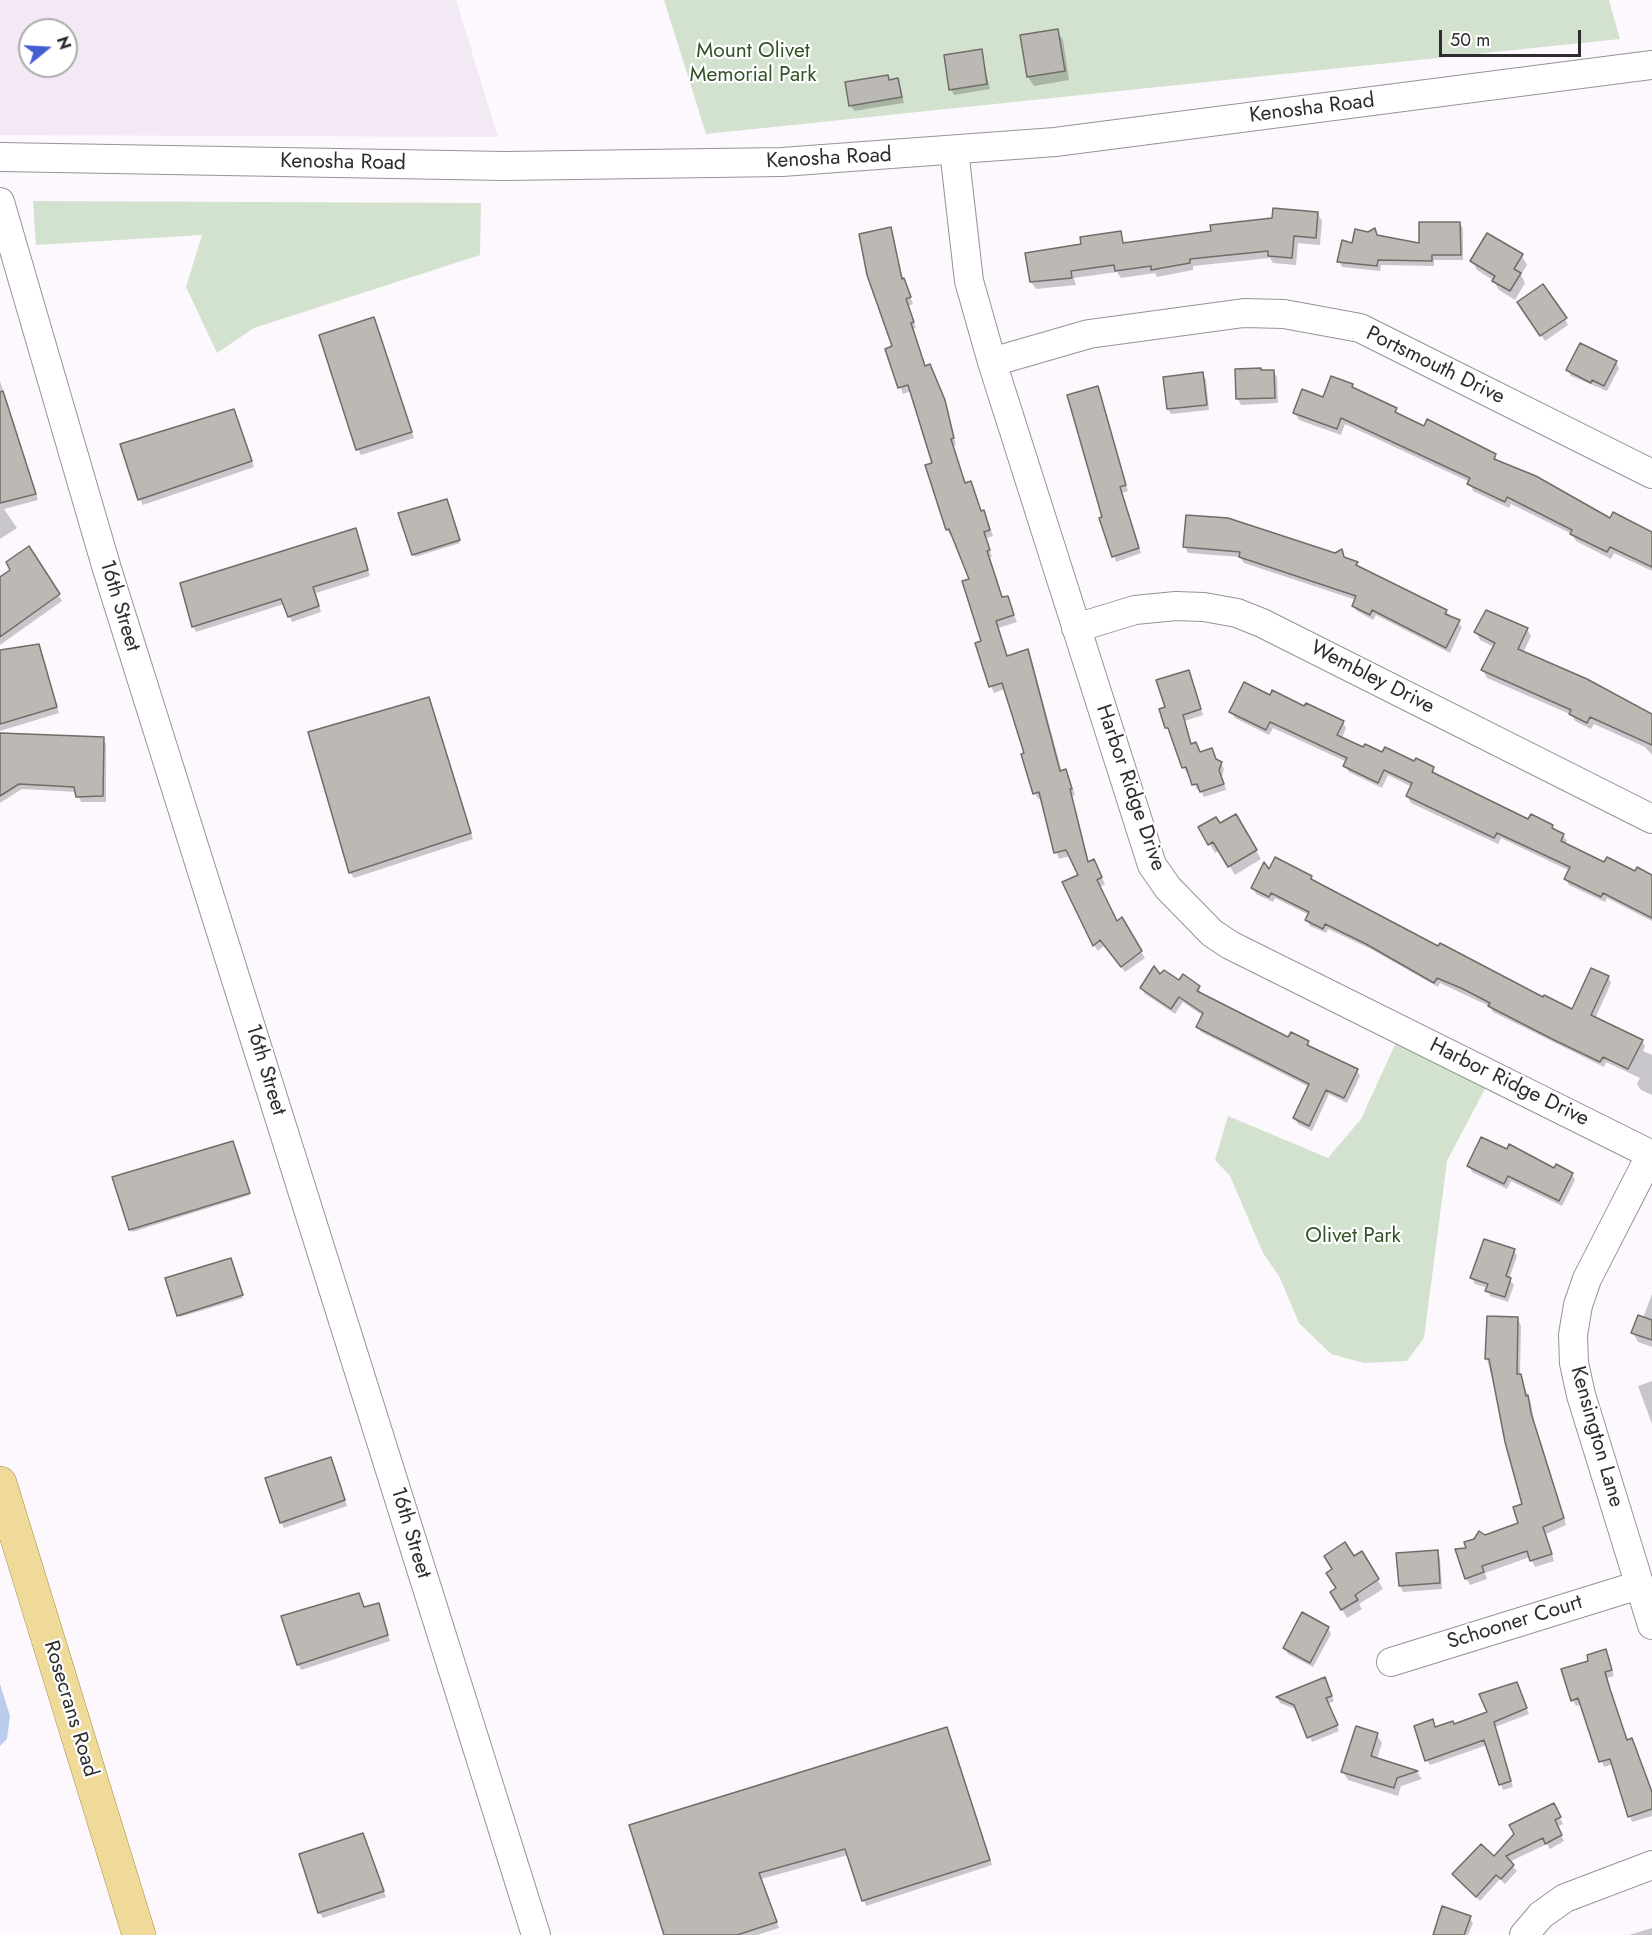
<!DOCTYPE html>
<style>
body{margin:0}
#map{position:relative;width:1652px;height:1935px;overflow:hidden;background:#fcf8fe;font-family:Jost,sans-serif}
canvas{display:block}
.north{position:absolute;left:18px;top:18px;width:60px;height:60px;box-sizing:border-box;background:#fff;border:2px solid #ababab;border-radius:50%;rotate:72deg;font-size:16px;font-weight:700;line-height:24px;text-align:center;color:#2d2c2e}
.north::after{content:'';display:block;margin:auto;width:21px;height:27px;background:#435ed1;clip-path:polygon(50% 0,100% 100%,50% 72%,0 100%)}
.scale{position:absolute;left:1439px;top:30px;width:142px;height:27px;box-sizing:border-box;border:3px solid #2d2c2e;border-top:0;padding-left:8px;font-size:18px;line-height:21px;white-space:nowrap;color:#2d2c2e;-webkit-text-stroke:4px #fff;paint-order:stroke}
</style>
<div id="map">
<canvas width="1652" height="1935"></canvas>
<div class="north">N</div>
<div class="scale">50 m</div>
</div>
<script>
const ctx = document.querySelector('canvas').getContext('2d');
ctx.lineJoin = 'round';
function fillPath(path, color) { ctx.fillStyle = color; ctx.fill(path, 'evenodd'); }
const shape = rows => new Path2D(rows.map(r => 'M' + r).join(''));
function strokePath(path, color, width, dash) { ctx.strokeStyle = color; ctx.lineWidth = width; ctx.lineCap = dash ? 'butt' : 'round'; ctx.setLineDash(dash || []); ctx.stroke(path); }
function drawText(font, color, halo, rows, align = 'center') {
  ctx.font = font + ' Jost,sans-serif'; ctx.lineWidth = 4.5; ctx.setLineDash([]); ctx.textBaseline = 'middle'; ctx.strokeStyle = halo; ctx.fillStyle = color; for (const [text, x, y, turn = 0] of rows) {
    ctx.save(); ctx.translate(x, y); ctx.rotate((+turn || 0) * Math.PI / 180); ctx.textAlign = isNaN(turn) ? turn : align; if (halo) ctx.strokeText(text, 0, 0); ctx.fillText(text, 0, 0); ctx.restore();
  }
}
fillPath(shape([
 [0,0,456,0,498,137,0,135],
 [30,30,66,30,66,66,30,66]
]), '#f2e9f5');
fillPath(shape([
 [664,0,1609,0,1620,39,706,134],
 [33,201,481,203,480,255,254,328,217,353,186,287,202,235,36,245],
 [1397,1040,1488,1083,1447,1161,1424,1338,1407,1361,1364,1363,1331,1354,1299,1323,1279,1276,1263,1253,1230,1176,1215,1160,1228,1116,1328,1158,1361,1119]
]), '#d3e2ce');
fillPath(shape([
 [0,1684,10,1716,7,1739,0,1746]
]), '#bacded');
fillPath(shape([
 [1057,31,1063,40,1069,80,1034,86,1028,77,1022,37],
 [981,50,990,89,954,95,951,89],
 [887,77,890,81,898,80,904,103,854,111,851,105],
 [1317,213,1322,221,1320,245,1298,243,1296,265,1273,263,1270,258,1193,266,1193,270,1157,277,1155,273,1121,278,1117,272,1074,278,1076,285,1036,289,1031,282,1082,245,1120,232,1125,245,1212,233],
 [1460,223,1463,229,1463,260,1434,260,1434,266,1381,265,1380,271,1342,267,1339,261,1354,244,1378,236,1421,245],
 [890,229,903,279,913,304,908,306,916,328,913,329,926,367,930,366,933,372,947,408,956,445,953,446,965,484,970,483,981,513,987,518,993,536,986,538,992,557,990,557,1003,599,1007,597,1017,622,998,628,1008,657,1027,651,1031,657,1062,772,1065,771,1069,777,1075,795,1072,796,1089,863,1097,867,1105,884,1100,887,1117,923,1121,920,1145,958,1125,972,1105,945,1098,951,1094,945,1080,875,1070,856,1059,859,1056,852,1042,798,1038,799,1035,793,1026,754,1005,689,994,693,991,686,971,580,953,535,951,536,947,530,934,464,911,391,903,394,887,350,894,347],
 [1488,235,1522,256,1527,265,1521,275,1525,283,1515,300,1499,290,1493,280,1477,270,1472,261],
 [1522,308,1565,319,1568,325,1545,341],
 [374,318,414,438,361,455,358,449],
 [1616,362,1619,368,1607,391,1571,376,1568,370],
 [1237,371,1273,371,1277,377,1278,403,1241,405,1238,399],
 [1203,374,1206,380,1209,410,1171,414,1168,409],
 [0,381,38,500,4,509,17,528,0,539],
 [1352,385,1355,390,1396,409,1399,416,1495,456,1499,463,1611,520,1652,533,1652,571,1614,553,1611,559,1576,541,1572,534,1511,504,1509,508,1473,491,1470,482,1345,424,1341,435,1299,420,1295,413],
 [1097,388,1128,491,1122,493,1141,553,1116,562,1104,518],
 [234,411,254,467,143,505,140,499],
 [448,503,460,543,415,557,400,514],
 [355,530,370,576,316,593,321,612,292,622,284,604,196,632,193,626],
 [1185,547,1335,554,1341,551,1345,559,1446,611,1462,627,1450,653,1376,615,1373,620,1357,611,1353,606,1356,600,1244,563,1240,557,1188,553],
 [28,548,62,601,0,645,0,579,12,570],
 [1527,629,1531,636,1523,653,1652,715,1652,755,1645,747,1594,724,1591,729,1575,721,1572,715,1487,678,1483,670,1494,647,1480,640,1476,632],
 [38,646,59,713,0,731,0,651],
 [1191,678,1203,715,1185,721,1192,745,1200,754,1221,763,1224,769,1222,777,1226,790,1204,797,1200,789,1197,790,1190,772,1187,773,1184,768,1172,733,1167,728,1167,708],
 [1271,697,1343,722,1346,728,1342,738,1364,749,1433,768,1436,776,1529,821,1552,826,1555,831,1563,835,1567,841,1565,845,1605,864,1652,876,1652,921,1607,898,1605,902,1569,885,1566,879,1570,871,1501,838,1498,844,1411,803,1407,796,1412,787,1388,775,1382,788,1349,772,1345,766,1347,762,1273,728,1269,735,1235,718,1231,712],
 [429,699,473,839,354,878,350,872],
 [0,735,103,739,106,744,106,802,81,802,77,792,22,789,0,803],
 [1235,816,1261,859,1235,875,1220,850,1215,853,1200,828,1220,825],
 [1269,873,1311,877,1315,883,1439,948,1573,1012,1608,977,1611,983,1595,1019,1642,1041,1645,1046,1643,1051,1652,1055,1652,1095,1641,1090,1637,1084,1640,1078,1606,1062,1604,1067,1493,1012,1489,1006,1440,983,1438,987,1371,949,1328,929,1326,933,1310,926,1307,920,1309,915,1275,898,1273,902,1256,894,1253,888],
 [1159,976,1199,987,1201,995,1289,1039,1308,1042,1311,1048,1357,1070,1360,1076,1347,1103,1329,1094,1312,1131,1298,1124,1294,1118,1309,1087,1201,1032,1198,1027,1203,1016,1183,1002,1175,1014,1145,994,1141,988],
 [234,1145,250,1195,132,1232,131,1229],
 [1507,1151,1572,1174,1575,1180,1562,1206,1511,1181,1507,1189,1472,1172,1469,1166],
 [1514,1251,1517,1256,1509,1279,1514,1285,1508,1302,1490,1296,1488,1288,1475,1284,1472,1278],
 [232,1262,243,1298,180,1317,179,1315],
 [1652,1294,1652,1347,1638,1342,1633,1333,1643,1318],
 [1518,1319,1521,1326,1520,1375,1531,1403,1534,1421,1566,1525,1546,1534,1554,1561,1535,1567,1530,1557,1485,1573,1487,1579,1470,1585,1466,1578,1468,1550,1485,1536,1520,1524,1524,1505,1487,1359],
 [1652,1381,1652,1424,1638,1386],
 [331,1459,347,1506,284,1528,281,1522],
 [1437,1552,1440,1558,1442,1589,1403,1592,1400,1586],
 [1362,1553,1383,1589,1359,1604,1362,1609,1347,1618,1332,1592,1337,1589,1354,1558],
 [381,1611,390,1641,301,1670,298,1664],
 [1328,1628,1331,1634,1313,1667,1288,1654,1285,1648],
 [1605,1651,1614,1676,1607,1678,1627,1742,1632,1740,1635,1746,1652,1794,1652,1816,1632,1822,1613,1764,1604,1767,1582,1704,1576,1706,1573,1700,1590,1662],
 [1324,1679,1334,1701,1328,1704,1339,1731,1312,1742,1298,1710,1280,1703,1278,1698],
 [1519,1689,1529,1714,1495,1727,1513,1787,1503,1790,1487,1745,1430,1765,1427,1760,1432,1721,1436,1728,1454,1726,1489,1713],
 [946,1728,992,1865,866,1906,848,1855,761,1879,779,1928,757,1935,666,1935],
 [1377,1735,1382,1743,1377,1759,1417,1772,1422,1779,1401,1786,1398,1796,1348,1780,1343,1772],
 [1553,1805,1563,1824,1557,1827,1564,1841,1550,1849,1547,1844,1509,1862,1517,1871,1505,1884,1500,1879,1480,1901,1458,1880,1454,1874,1494,1858],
 [362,1835,386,1897,323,1918,319,1912],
 [1469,1917,1473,1923,1468,1935,1434,1935],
 [1652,1928,1652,1935,1629,1935]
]), '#0003');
const building = shape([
 [1058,29,1065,71,1027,77,1020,35,1058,29],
 [982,49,987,84,949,90,944,55,982,49],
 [888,75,889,80,898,78,902,97,849,106,845,82,888,75],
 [1273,208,1318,212,1316,238,1294,236,1292,258,1268,256,1268,251,1190,259,1190,263,1151,270,1151,266,1115,271,1114,265,1071,271,1072,278,1030,282,1025,253,1081,244,1080,237,1121,231,1123,243,1211,231,1210,225,1272,218,1273,208],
 [1419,222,1460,222,1461,255,1432,255,1432,261,1378,260,1377,266,1337,262,1342,240,1352,243,1355,229,1368,232,1375,228,1377,235,1419,243,1419,222],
 [891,227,902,279,904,278,911,297,906,299,914,322,911,323,925,366,930,364,945,400,954,438,951,439,965,483,971,481,981,511,984,510,990,530,984,532,990,550,987,551,1002,597,1008,596,1014,615,996,621,1007,656,1028,649,1060,771,1066,769,1072,789,1070,789,1088,862,1094,859,1102,877,1097,880,1117,921,1122,917,1142,951,1121,967,1100,940,1093,946,1062,882,1078,875,1066,850,1054,853,1039,792,1033,794,1021,754,1024,753,1002,683,989,687,975,643,981,641,962,581,969,579,949,529,946,530,925,465,932,463,908,385,898,388,885,349,892,346,867,275,859,234,891,227],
 [1487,233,1523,254,1514,269,1521,273,1510,291,1492,281,1495,276,1470,261,1487,233],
 [1543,284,1567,318,1540,336,1517,302,1543,284],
 [374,317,412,432,356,450,319,335,374,317],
 [1580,343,1617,361,1604,386,1592,380,1591,383,1566,370,1580,343],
 [1261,368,1261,370,1274,370,1275,398,1236,399,1235,369,1261,368],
 [1203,372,1207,405,1167,409,1163,377,1203,372],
 [1331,376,1353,384,1352,387,1397,408,1395,412,1424,426,1427,419,1496,454,1494,459,1536,476,1610,518,1613,512,1652,532,1652,567,1610,547,1607,552,1570,534,1572,530,1507,497,1505,502,1467,484,1470,478,1341,418,1337,429,1293,413,1302,389,1323,397,1331,376],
 [1098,386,1126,485,1120,487,1139,548,1112,557,1099,518,1102,517,1067,395,1098,386],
 [3,391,36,494,0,503,0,392,3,391],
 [234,409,252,461,138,500,120,444,234,409],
 [447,499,460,540,412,555,398,513,447,499],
 [1186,515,1228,518,1335,553,1342,549,1344,557,1358,562,1356,565,1447,610,1445,614,1460,620,1446,648,1372,610,1370,615,1352,606,1356,596,1239,557,1240,552,1183,547,1186,515],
 [356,528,368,570,313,587,319,606,288,617,281,599,192,627,180,583,356,528],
 [29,546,60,594,0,637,0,577,10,570,6,562,29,546],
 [1486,610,1528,628,1518,649,1587,679,1652,714,1652,745,1590,717,1587,723,1569,714,1571,710,1481,670,1495,643,1474,632,1486,610],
 [39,644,57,707,0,724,0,650,39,644],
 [1189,670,1201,709,1183,715,1191,744,1196,742,1200,752,1212,748,1216,759,1222,762,1219,770,1224,784,1200,792,1197,784,1192,785,1186,767,1182,768,1168,728,1165,728,1159,709,1165,707,1156,680,1189,670],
 [1244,682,1270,695,1272,690,1304,706,1306,703,1344,721,1337,735,1363,747,1365,744,1382,752,1385,747,1414,761,1416,758,1434,767,1432,772,1528,819,1531,814,1553,825,1552,828,1564,834,1561,841,1604,862,1607,857,1635,871,1637,867,1652,875,1652,918,1603,893,1601,897,1564,879,1570,867,1497,833,1494,838,1406,796,1412,783,1384,770,1378,783,1343,766,1347,758,1270,722,1266,730,1229,712,1244,682],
 [429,697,471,833,349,873,308,732,429,697],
 [0,733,104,737,103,796,76,797,74,787,19,784,0,796,0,733],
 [1236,814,1257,850,1228,867,1213,842,1208,845,1198,827,1216,817,1220,823,1236,814],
 [1275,857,1312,876,1311,879,1438,946,1440,943,1543,997,1544,995,1572,1009,1591,968,1609,976,1591,1015,1643,1040,1628,1069,1603,1057,1600,1062,1554,1040,1488,1006,1490,1003,1463,989,1437,978,1434,983,1366,944,1325,924,1323,929,1305,920,1309,912,1271,893,1269,897,1251,888,1264,862,1269,869,1275,857],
 [1154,966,1160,974,1164,970,1179,980,1183,974,1200,986,1197,991,1288,1037,1291,1032,1309,1041,1307,1045,1358,1069,1344,1098,1326,1090,1309,1126,1293,1118,1309,1084,1196,1027,1203,1013,1179,997,1171,1009,1140,988,1154,966],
 [1481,1137,1507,1149,1509,1144,1554,1168,1556,1164,1573,1173,1559,1201,1508,1176,1504,1184,1467,1166,1481,1137],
 [233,1141,250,1193,129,1230,112,1177,233,1141],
 [1484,1239,1515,1249,1506,1276,1511,1278,1505,1297,1485,1291,1488,1284,1470,1278,1484,1239],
 [231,1258,243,1295,177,1316,165,1278,231,1258],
 [1638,1315,1652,1320,1652,1340,1631,1333,1638,1315],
 [1487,1316,1518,1317,1517,1374,1521,1374,1526,1396,1528,1395,1531,1413,1564,1518,1543,1527,1552,1554,1530,1561,1527,1551,1482,1566,1484,1572,1465,1579,1455,1549,1466,1548,1464,1542,1474,1539,1479,1531,1485,1535,1518,1523,1513,1507,1522,1504,1505,1442,1489,1359,1485,1359,1487,1316],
 [331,1457,345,1500,280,1523,265,1478,331,1457],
 [1345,1542,1354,1556,1362,1551,1379,1579,1355,1595,1358,1600,1341,1610,1330,1592,1336,1588,1326,1573,1332,1569,1324,1556,1345,1542],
 [1438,1550,1440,1583,1399,1586,1396,1553,1438,1550],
 [359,1593,364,1607,379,1603,388,1635,297,1665,281,1616,359,1593],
 [1302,1612,1329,1627,1310,1663,1283,1648,1302,1612],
 [1606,1649,1612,1670,1605,1672,1610,1689,1627,1740,1632,1738,1652,1792,1652,1809,1628,1817,1610,1759,1599,1762,1578,1698,1571,1701,1561,1669,1588,1661,1587,1655,1606,1649],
 [1325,1677,1332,1696,1326,1698,1338,1725,1307,1738,1294,1705,1276,1697,1325,1677],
 [1517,1682,1527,1708,1494,1722,1511,1781,1499,1785,1484,1740,1425,1761,1414,1726,1433,1719,1435,1727,1453,1721,1454,1724,1487,1712,1479,1694,1517,1682],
 [1356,1726,1378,1733,1371,1756,1418,1771,1397,1778,1394,1788,1341,1772,1356,1726],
 [947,1727,990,1860,862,1901,845,1849,759,1873,777,1922,737,1935,664,1935,629,1825,947,1727],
 [1554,1803,1561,1817,1555,1820,1562,1835,1545,1844,1543,1838,1506,1856,1514,1865,1501,1879,1496,1875,1476,1897,1452,1874,1481,1844,1494,1856,1514,1834,1509,1825,1554,1803],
 [363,1833,384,1891,318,1913,299,1854,363,1833],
 [1442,1906,1471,1916,1464,1935,1433,1935,1442,1906]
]);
fillPath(building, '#bcb8b3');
strokePath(building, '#706d68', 1.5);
const minor = shape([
 [954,150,969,281,992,362,1152,865,1168,888,1212,933,1230,945,1652,1155],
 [0,157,505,166,782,162,1055,142,1652,65],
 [0,202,107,569,536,1935],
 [992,362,1089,334,1244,313,1284,314,1360,328,1652,474],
 [1076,628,1135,610,1176,606,1204,607,1237,613,1262,623,1652,819],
 [1651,1154,1587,1279,1578,1305,1573,1335,1574,1363,1581,1395,1652,1625],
 [1391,1662,1639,1585],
 [1524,1935,1541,1915,1565,1898,1652,1865]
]);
const major = shape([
 [0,1483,139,1935]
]);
strokePath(minor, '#969297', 30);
strokePath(major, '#a58e47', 34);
strokePath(minor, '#fff', 28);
strokePath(major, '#efda99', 33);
drawText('21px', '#335226', '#fff', [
 ["Mount Olivet",753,52],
 ["Memorial Park",753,76],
 ["Olivet Park",1353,1237]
]);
drawText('21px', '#2d2c2e', '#fff', [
 ["Kenosha Road",1312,109,-7],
 ["Kenosha Road",829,159,-3],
 ["Kenosha Road",343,163,1],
 ["Portsmouth Drive",1435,366,26],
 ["16th Street",119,606,73],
 ["Wembley Drive",1372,678,27],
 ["Harbor Ridge Drive",1130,788,71],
 ["16th Street",265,1070,73],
 ["Harbor Ridge Drive",1509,1083,26],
 ["Kensington Lane",1596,1437,74],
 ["16th Street",410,1533,73],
 ["Schooner Court",1515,1623,-17],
 ["Rosecrans Road",70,1709,73]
]);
</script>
